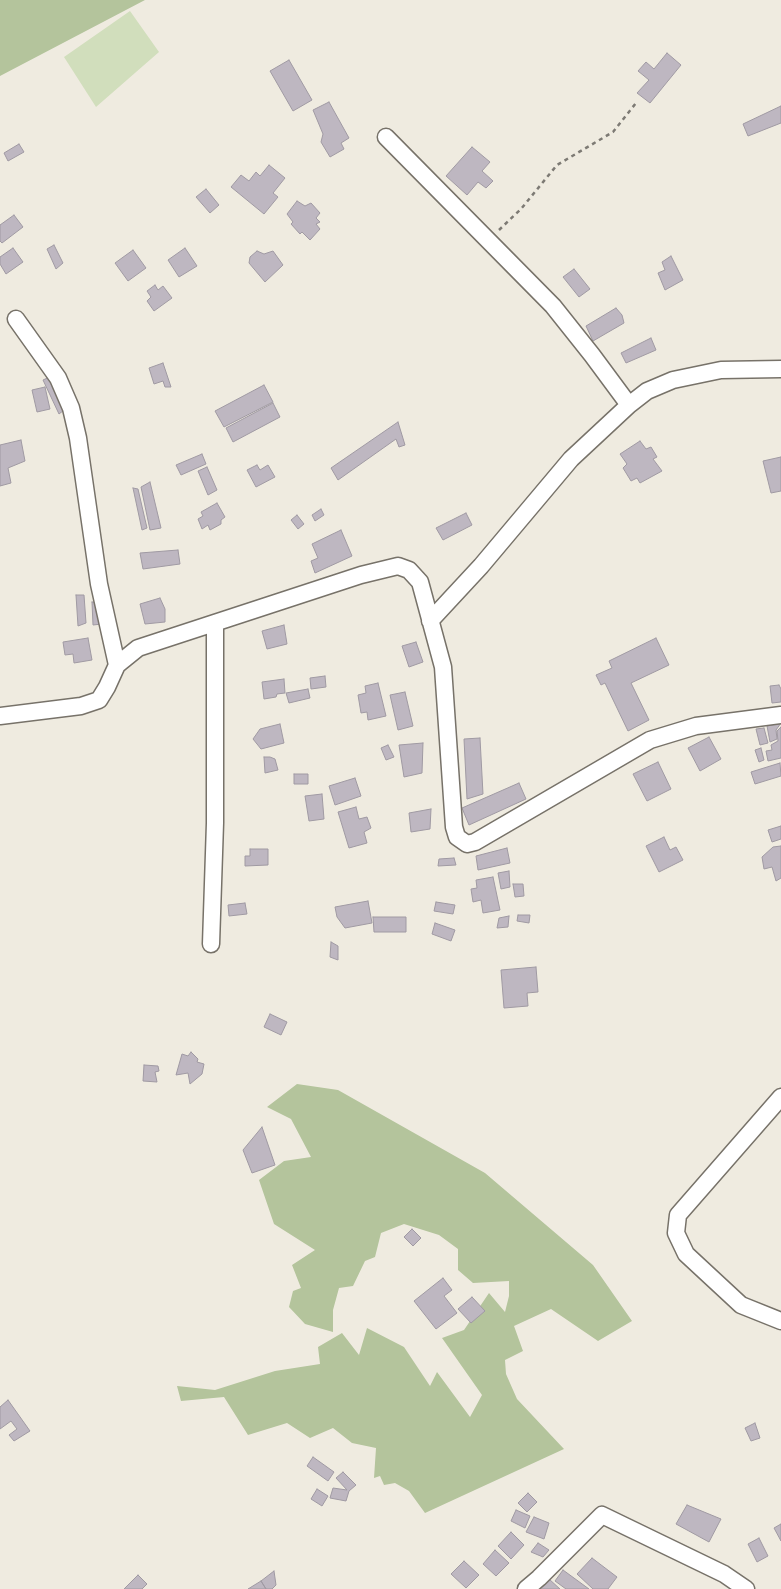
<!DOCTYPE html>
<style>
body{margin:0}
canvas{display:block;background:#efebe0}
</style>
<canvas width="781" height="1589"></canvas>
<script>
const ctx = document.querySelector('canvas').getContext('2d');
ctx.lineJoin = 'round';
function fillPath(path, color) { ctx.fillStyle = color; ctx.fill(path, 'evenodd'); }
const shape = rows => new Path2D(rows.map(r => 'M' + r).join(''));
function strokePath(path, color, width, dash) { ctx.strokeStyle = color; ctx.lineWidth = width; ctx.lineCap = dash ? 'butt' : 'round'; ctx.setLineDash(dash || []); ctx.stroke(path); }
fillPath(shape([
 [130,11,159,52,96,107,64,57]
]), '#d1debc');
fillPath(shape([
 [0,0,145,0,0,76],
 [297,1084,338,1090,485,1173,593,1265,632,1321,598,1341,551,1309,514,1326,523,1351,505,1360,506,1374,517,1399,564,1449,425,1513,409,1491,395,1483,384,1485,380,1476,374,1478,376,1448,352,1443,333,1428,310,1438,287,1423,248,1435,224,1397,181,1401,177,1386,215,1390,275,1371,320,1364,318,1347,342,1333,359,1355,367,1328,404,1347,430,1386,437,1372,470,1417,482,1395,442,1338,464,1330,489,1293,505,1312,509,1296,509,1281,473,1283,458,1270,458,1249,439,1235,404,1224,381,1233,375,1257,365,1261,353,1286,339,1288,333,1310,333,1332,305,1324,289,1307,293,1291,301,1288,292,1265,315,1250,274,1224,259,1180,284,1161,311,1157,291,1119,267,1107]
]), '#b4c49c');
const building = shape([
 [667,53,681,65,650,103,637,93,649,80,638,71,646,62,654,69,667,53],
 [289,60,312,100,293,111,270,71,289,60],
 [329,102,349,138,341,143,344,149,330,157,321,142,323,134,313,110,329,102],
 [781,106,781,123,748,136,743,124,781,106],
 [19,144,24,152,8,161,4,153,19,144],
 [472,147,490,162,482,171,493,181,486,188,478,182,467,195,446,176,472,147],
 [269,165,285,178,273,193,278,197,264,214,231,187,241,175,249,181,256,172,260,176,269,165],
 [206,189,219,205,210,213,196,197,206,189],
 [297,201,305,206,311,203,320,213,316,218,320,222,316,224,320,229,310,240,302,232,300,234,291,224,293,222,287,214,297,201],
 [14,215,23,227,2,243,0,241,0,225,14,215],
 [54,245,63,263,56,269,47,249,54,245],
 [13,248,23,262,6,274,0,264,0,257,13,248],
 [185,248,197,266,179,277,168,260,185,248],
 [133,250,146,268,128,281,115,263,133,250],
 [257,251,264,254,273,251,283,265,265,282,249,263,250,257,257,251],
 [671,256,683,280,665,290,658,273,665,270,662,262,671,256],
 [574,269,590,289,579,297,563,277,574,269],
 [155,285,158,290,163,286,172,298,154,311,147,301,151,297,147,291,155,285],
 [616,308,622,315,624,323,593,341,586,326,616,308],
 [651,338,656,350,626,363,621,353,651,338],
 [163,363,171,387,165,387,163,381,154,384,149,368,163,363],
 [52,376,68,407,59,414,43,380,52,376],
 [264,385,273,402,224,427,215,411,264,385],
 [45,387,50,409,37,412,32,390,45,387],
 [273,403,280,417,233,442,226,428,273,403],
 [398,422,405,445,399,447,396,439,338,480,331,468,398,422],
 [21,440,25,461,8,468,11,483,0,486,0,445,21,440],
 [640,441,646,449,651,447,657,457,653,459,662,471,640,483,637,478,631,481,623,468,627,464,620,454,640,441],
 [202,454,206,464,181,475,176,465,202,454],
 [781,457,781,491,771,493,763,461,781,457],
 [257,465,260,470,268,465,275,477,256,487,247,470,257,465],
 [207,467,217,490,208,495,198,471,207,467],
 [150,482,161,528,150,530,141,487,150,482],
 [133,488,138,489,147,528,142,530,133,488],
 [217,503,225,517,221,520,221,524,210,530,208,525,202,529,198,519,203,516,201,512,217,503],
 [321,509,324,515,315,521,312,515,321,509],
 [466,513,472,525,443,540,436,528,466,513],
 [297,515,304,524,298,529,291,520,297,515],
 [341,530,352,556,315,573,311,561,318,558,312,544,341,530],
 [178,550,180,564,143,569,140,553,178,550],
 [76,595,84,595,86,623,78,626,76,595],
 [160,598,165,609,165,622,145,624,140,604,160,598],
 [92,602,101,602,102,624,93,625,92,602],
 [284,625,287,644,267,649,262,631,284,625],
 [88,638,92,660,74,663,73,654,65,655,63,642,88,638],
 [656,638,669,665,631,683,649,720,628,731,605,683,601,685,596,675,612,668,609,661,656,638],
 [416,642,423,662,409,667,402,646,416,642],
 [325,676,326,687,311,689,310,678,325,676],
 [284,679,285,693,277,694,276,697,264,699,262,682,284,679],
 [378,683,386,716,368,720,367,712,361,713,358,695,366,693,365,686,378,683],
 [779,685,781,689,781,702,772,703,770,686,779,685],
 [308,689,310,698,289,703,286,693,308,689],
 [405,692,413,726,398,730,390,695,405,692],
 [781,723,776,730,777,739,770,742,767,726,781,723],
 [280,724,284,743,261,749,253,739,260,729,280,724],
 [781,727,781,758,768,761,766,751,772,750,771,745,778,741,777,731,781,727],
 [764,728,768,743,760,745,756,729,764,728],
 [709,737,721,759,700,771,688,748,709,737],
 [480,738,483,794,467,799,464,739,480,738],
 [423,743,422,773,404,777,399,745,423,743],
 [388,745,394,757,386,760,381,748,388,745],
 [761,748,764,760,759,762,755,750,761,748],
 [264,757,270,757,275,759,278,770,265,773,264,757],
 [658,762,671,789,647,801,633,774,658,762],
 [780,763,781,776,755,784,751,772,780,763],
 [294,774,308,774,308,784,294,784,294,774],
 [355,778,361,796,335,805,329,786,355,778],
 [519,783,526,799,469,825,462,808,519,783],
 [322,794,324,819,309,821,305,796,322,794],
 [356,807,359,819,367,817,371,828,364,832,367,843,349,848,338,812,356,807],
 [431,809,430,829,411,832,409,813,431,809],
 [781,826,781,839,772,842,768,830,781,826],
 [664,837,670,850,676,847,683,860,659,872,646,846,664,837],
 [781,846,781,878,776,881,772,867,764,869,762,857,773,847,781,846],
 [507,848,510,863,478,870,476,856,507,848],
 [250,849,268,849,268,865,245,866,245,856,250,856,250,849],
 [454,858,456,865,438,866,439,859,454,858],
 [509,871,510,887,501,889,498,873,509,871],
 [493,877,500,910,483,913,481,900,473,902,471,889,477,888,476,880,493,877],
 [513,884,523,884,524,896,515,897,513,884],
 [368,901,372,923,345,928,337,917,335,907,368,901],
 [436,902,455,905,453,914,434,911,436,902],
 [245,903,247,914,229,916,228,905,245,903],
 [518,915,530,915,529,923,517,921,518,915],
 [509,916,508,927,497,928,499,918,509,916],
 [373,917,406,917,406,932,374,932,373,917],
 [435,923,455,930,451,941,432,934,435,923],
 [331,942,338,946,338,960,330,957,331,942],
 [536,967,538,992,527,993,528,1006,504,1008,501,970,536,967],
 [270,1014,287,1022,281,1035,264,1027,270,1014],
 [191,1052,198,1059,197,1062,204,1064,202,1074,190,1084,188,1073,176,1075,182,1054,188,1056,191,1052],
 [144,1065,158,1066,159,1071,155,1072,157,1082,143,1081,144,1065],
 [262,1127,275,1165,252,1173,243,1150,262,1127],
 [412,1229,421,1238,413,1246,404,1237,412,1229],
 [443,1278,452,1290,444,1296,457,1313,436,1329,414,1301,443,1278],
 [472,1297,485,1311,471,1323,458,1309,472,1297],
 [8,1400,30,1431,14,1441,9,1435,17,1429,11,1421,0,1429,0,1407,8,1400],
 [755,1423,760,1438,751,1441,745,1428,755,1423],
 [313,1457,334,1472,328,1481,307,1466,313,1457],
 [343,1472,356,1485,349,1491,346,1501,330,1498,333,1488,347,1490,336,1478,343,1472],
 [317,1489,328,1496,322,1506,311,1499,317,1489],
 [528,1493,537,1502,527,1512,518,1503,528,1493],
 [687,1505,721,1519,709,1542,676,1524,687,1505],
 [516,1510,530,1516,525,1528,511,1521,516,1510],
 [534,1517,549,1523,544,1539,526,1532,534,1517],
 [781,1524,781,1541,774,1528,781,1524],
 [511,1532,524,1545,511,1559,498,1546,511,1532],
 [759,1538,768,1556,757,1562,748,1544,759,1538],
 [538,1543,549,1550,543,1557,531,1552,538,1543],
 [495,1550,509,1563,496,1576,483,1564,495,1550],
 [592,1558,617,1577,608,1589,593,1589,577,1574,592,1558],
 [464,1561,479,1575,466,1588,451,1574,464,1561],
 [563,1570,589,1589,566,1589,555,1581,563,1570],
 [274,1571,276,1585,272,1589,266,1589,261,1581,274,1571],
 [138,1575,147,1584,142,1589,124,1589,138,1575],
 [549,1579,560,1589,536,1589,549,1579],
 [261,1581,266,1589,248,1589,261,1581]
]);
fillPath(building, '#beb7c1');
strokePath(building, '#a09aa3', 1);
const street = shape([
 [386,137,553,306,592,355,629,405],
 [16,319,58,378,71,408,78,438,99,584,117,665],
 [430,621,481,566,571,459,629,405,647,391,673,380,721,370,781,369],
 [0,716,81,706,99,700,107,687,117,665,138,648,361,575,398,566,409,570,420,582,443,667,454,827,457,837,467,844,475,842,650,740,696,726,781,715],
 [211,944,215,823,215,623],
 [781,1097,678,1215,676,1233,686,1254,741,1305,781,1321],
 [526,1589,539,1578,602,1515,724,1574,746,1589]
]);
strokePath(street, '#777269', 19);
strokePath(shape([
 [499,230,521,209,557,165,613,132,636,103]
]), '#7d7a74', 2.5, [4, 4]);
strokePath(street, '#fff', 16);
</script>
